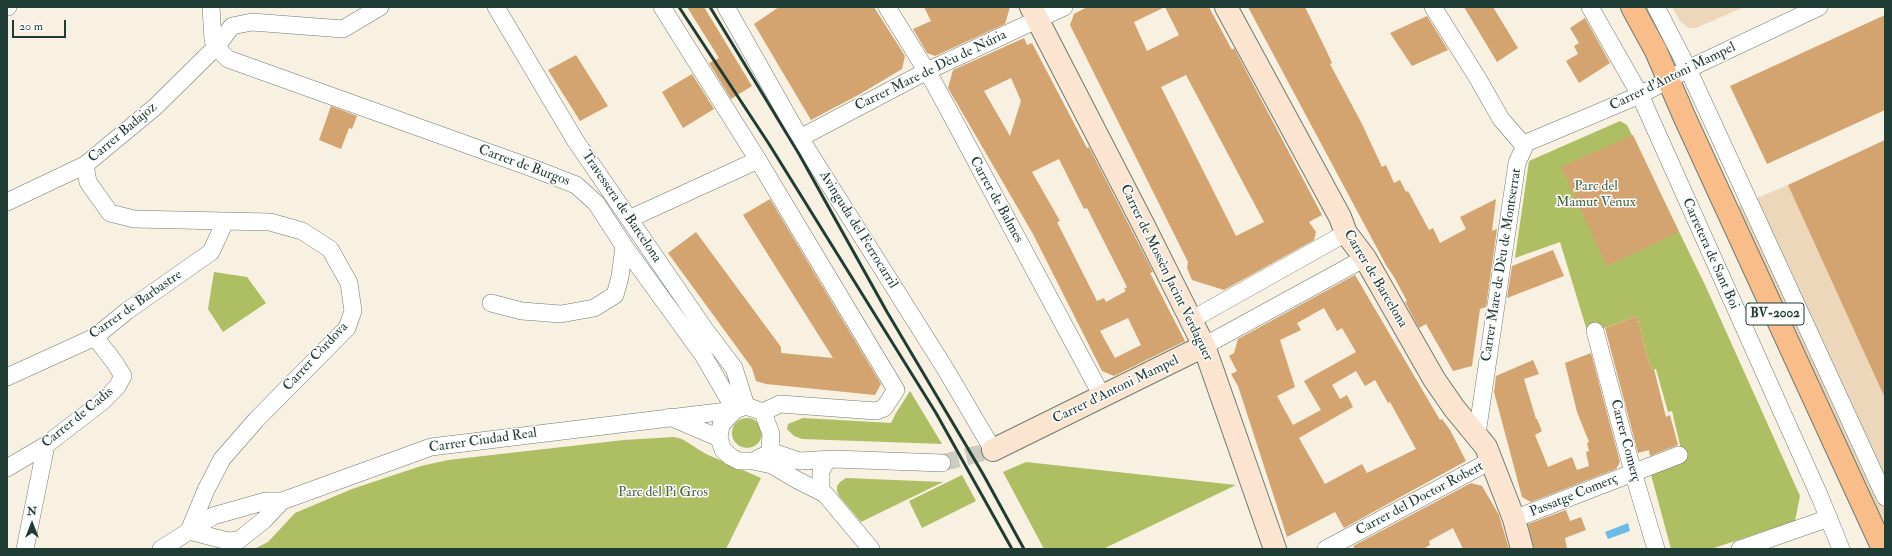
<!DOCTYPE html>
<meta charset="utf-8">
<style>
body{margin:0}
#map{position:relative;width:1892px;height:556px;overflow:hidden;background:#f8f0e1;font-family:"IM FELL Double Pica",serif}
canvas{display:block}
.frame{position:absolute;inset:0;border:8px solid #1f3d34;pointer-events:none}
.north{position:absolute;left:12px;top:504px;width:40px;height:40px;-webkit-text-stroke:3px #fff;paint-order:stroke;rotate:0deg;font-size:11px;font-weight:700;line-height:16px;text-align:center;color:#1f3d34}
.north::after{content:'';display:block;margin:auto;width:14px;height:18px;background:#1f3d34;clip-path:polygon(50% 0,100% 100%,50% 72%,0 100%)}
.scale{position:absolute;left:12px;top:20px;width:54px;height:18px;box-sizing:border-box;border:2px solid #1f3d34;border-top:0;padding-left:5px;font-size:12px;line-height:14px;white-space:nowrap;color:#1f3d34;-webkit-text-stroke:3px #fff;paint-order:stroke}
</style>
<div id="map">
<canvas width="1892" height="556"></canvas>
<div class="frame"></div>
<div class="north">N</div>
<div class="scale">20 m</div>
</div>
<script>
const ctx = document.querySelector('canvas').getContext('2d');
ctx.lineJoin = 'round';
function fillPath(path, color) { ctx.fillStyle = color; ctx.fill(path, 'evenodd'); }
const shape = rows => new Path2D(rows.map(r => 'M' + r).join(''));
function strokePath(path, color, width, dash) { ctx.strokeStyle = color; ctx.lineWidth = width; ctx.lineCap = dash ? 'butt' : 'round'; ctx.setLineDash(dash || []); ctx.stroke(path); }
function drawText(font, color, halo, rows, align = 'center') {
  ctx.font = font + ' "IM FELL Double Pica",serif'; ctx.lineWidth = 3; ctx.setLineDash([]); ctx.textBaseline = 'middle'; ctx.strokeStyle = halo; ctx.fillStyle = color; for (const [text, x, y, turn = 0] of rows) {
    ctx.save(); ctx.translate(x, y); ctx.rotate((+turn || 0) * Math.PI / 180); ctx.textAlign = isNaN(turn) ? turn : align; if (halo) ctx.strokeText(text, 0, 0); ctx.fillText(text, 0, 0); ctx.restore();
  }
}
fillPath(shape([
 [1672,7,1744,7,1696,28,1688,28,1680,21],
 [1885,140,1885,544,1733,208,1788,185]
]), '#ecd7ba');
fillPath(shape([
 [1620,121,1627,125,1706,287,1800,496,1795,521,1711,549,1671,549,1650,471,1683,458,1672,411,1668,412,1656,369,1651,370,1637,316,1588,334,1560,242,1515,258,1529,161],
 [214,272,247,277,266,303,223,332,208,309],
 [910,391,942,444,802,439,794,436,787,429,788,424,803,418,891,423,896,413],
 '732 433a15 15 0 1 1 30 0a15 15 0 1 1-30 0Z',
 [674,437,682,439,706,454,761,478,726,549,254,549,268,542,295,513,352,489,421,466,448,460,624,440],
 [1026,462,1236,485,1103,549,1044,549,1003,472],
 [962,475,976,501,922,528,909,501],
 [846,478,943,482,861,522,839,496,837,491,837,486,840,482]
]), '#adbf62');
fillPath(shape([
 [1628,523,1630,531,1608,539,1605,532]
]), '#6abce6');
fillPath(shape([
 [687,7,704,7,752,86,731,99,709,63,719,58],
 [779,7,874,7,905,56,902,69,860,94,811,120,754,24],
 [924,7,1010,7,1005,24,935,56,927,53,913,29,931,21],
 [1087,7,1209,7,1232,50,1234,48,1322,215,1309,222,1316,232,1314,240,1224,290,1192,280,1187,268,1188,262,1070,25,1074,14],
 [1165,7,1179,35,1147,51,1134,22],
 [1186,75,1264,222,1236,236,1161,87],
 [1248,7,1305,7,1327,52,1332,63,1330,64,1362,124,1382,167,1386,165,1394,183,1400,180,1406,192,1408,191,1429,230,1433,228,1440,243,1466,229,1460,217,1496,199,1492,231,1497,229,1486,307,1480,309,1472,366,1453,371,1426,324,1419,328,1405,302,1407,301,1394,277,1386,265],
 [1464,7,1493,7,1518,48,1497,62],
 [1885,15,1885,110,1767,164,1730,86],
 [1427,16,1448,50,1412,66,1390,33],
 [1585,18,1610,63,1579,83,1566,61,1578,54,1574,46,1579,43,1570,28],
 [1024,38,1027,45,1032,43,1087,148,1089,147,1153,272,1150,273,1185,341,1114,376,1102,371,1033,234,948,88,953,70],
 [1011,78,1021,101,1010,136,984,91],
 [1059,159,1084,209,1087,208,1127,287,1124,289,1126,291,1106,302,1104,298,1097,301,1057,222,1060,221,1032,172],
 [1128,318,1141,345,1115,358,1100,331],
 [576,55,608,106,580,121,548,70],
 [692,74,714,109,683,128,662,92],
 [331,106,357,116,352,129,349,128,341,149,319,140],
 [1633,135,1679,232,1607,266,1561,167],
 [1885,140,1885,398,1788,185],
 [770,199,881,384,875,395,766,384,756,381,752,368,668,253,696,232,781,347,781,353,833,358,743,215],
 [1553,250,1564,276,1507,298,1512,266],
 [1355,275,1440,420,1442,419,1450,430,1466,461,1344,528,1335,512,1287,537,1238,386,1231,374,1237,371,1229,356,1234,353,1238,339],
 [1324,308,1337,331,1342,328,1356,352,1304,381,1321,410,1293,425,1277,396,1295,387,1280,340,1301,330,1297,323],
 [1356,371,1365,386,1375,380,1388,403,1390,402,1416,449,1367,473,1362,464,1325,484,1299,438,1353,407,1347,395,1340,399,1332,385],
 [1637,316,1651,370,1654,369,1666,417,1670,415,1678,445,1650,456,1649,450,1638,453,1605,328],
 [1591,353,1620,462,1616,469,1531,502,1522,497,1494,392,1496,376,1533,360,1539,374,1524,379,1536,419,1537,419,1542,431,1535,435,1548,467,1572,457,1577,470,1589,466,1586,452,1589,451,1587,443,1589,442,1577,412,1565,363],
 [1471,483,1482,486,1499,515,1509,549,1463,549,1453,528,1429,541,1430,545,1423,549,1355,549,1353,546],
 [1566,510,1570,521,1581,517,1586,530,1565,538,1567,549,1534,549,1528,524]
]), '#d3a470');
strokePath(shape([
 [942,463,993,450]
]), '#cdccbe', 17, [17, 8]);
const street = shape([
 [7,7,8,7],
 [211,7,213,40,222,53,228,59,535,169,576,185,596,203,624,246,703,355,735,410],
 [496,7,575,140,706,331,734,368,746,406],
 [662,7,758,160,896,390,884,408,876,411,780,404,763,412],
 [726,7,800,138,946,370,993,450],
 [887,7,934,83,1102,396],
 [1433,7,1477,77,1501,119,1520,141,1526,143],
 [1590,7,1640,95,1820,497,1841,549],
 [1656,7,1688,69,1885,497],
 [800,138,925,72,1064,7],
 [1526,143,1640,95,1688,69,1819,7],
 [85,165,88,182,110,213,134,219,270,222,302,231,330,249,349,283,353,311,347,328,256,420,222,459,206,490,189,531],
 [7,202,85,165,155,107,217,46,232,26,252,22,343,29,380,7],
 [629,219,758,160],
 [491,303,522,311,561,314,594,308,615,295,620,277,624,246],
 [1191,320,1346,233],
 [1595,331,1633,472,1656,549],
 [1204,346,1365,258],
 [7,377,95,337,127,311,211,252,225,222],
 [735,410,721,425,719,438,723,450,731,457,739,461,753,461,763,456],
 [670,417,719,438],
 [1477,434,1517,163,1526,143],
 [770,451,799,461,834,459,942,463],
 [753,461,772,465,797,480,825,494,871,549],
 [7,468,46,445,103,401,117,387,123,376,115,363,95,337],
 [821,492,821,471,827,460],
 [1514,519,1679,455],
 [189,531,228,541,239,540,264,520,282,501],
 [25,549,46,445],
 [161,549,213,516,266,501,282,501,431,447,735,410,746,406,763,412,771,434,770,451],
 [1326,549,1492,460],
 [1740,549,1829,518]
]);
const secondary = shape([
 [1031,7,1144,226,1204,346,1275,549],
 [1226,7,1340,217,1346,233,1365,258,1434,379,1454,408,1486,447,1514,519,1522,549],
 [993,450,1204,346]
]);
const primary = shape([
 [1632,7,1656,51,1684,116,1883,549]
]);
strokePath(street, '#6b7c71', 18);
strokePath(secondary, '#6b7c71', 24);
strokePath(primary, '#6b7c71', 24);
strokePath(street, '#fff', 17);
strokePath(secondary, '#fce5d0', 22);
strokePath(primary, '#f8bd89', 22);
strokePath(shape([
 [679,7,769,144,936,413,1012,549],
 [710,7,799,154,887,312,983,474,1024,549]
]), '#1f3d34', 3);
for (const [x, y, w] of [
 [1775,314,58]
]) { const box = new Path2D(); box.roundRect(x - w / 2, y - 11, w, 22, 3); ctx.fillStyle = '#fff'; ctx.fill(box); strokePath(box, '#1f3d34', 1); }
drawText('bold 13px', '#1f3d34', null, [
 ["BV-2002",1775,314]
]);
drawText('14px', '#1f3d34', '#fff', [
 ["Carrer Mare de Dèu de Núria",931,71,-26],
 ["Carrer d'Antoni Mampel",1673,77,-26],
 ["Carrer Badajoz",123,133,-40],
 ["Carrer de Burgos",524,166,20],
 ["Carrer de Balmes",996,200,61],
 ["Travessera de Barcelona",621,207,56],
 ["Avinguda del Ferrocarril",858,230,58],
 ["Carretera de Sant Boi",1710,254,66],
 ["Carrer Mare de Dèu de Montserrat",1502,265,-81],
 ["Carrer de Mossèn Jacint Verdaguer",1166,273,64],
 ["Carrer de Barcelona",1375,279,59],
 ["Carrer de Barbastre",136,305,-35],
 ["Carrer Còrdova",316,357,-47],
 ["Carrer d'Antoni Mampel",1116,390,-26],
 ["Carrer de Cadis",78,418,-39],
 ["Carrer Ciudad Real",483,441,-8],
 ["Carrer Comerç",1625,441,75],
 ["Passatge Comerç",1574,496,-22],
 ["Carrer del Doctor Robert",1420,499,-28]
]);
drawText('14px', '#4a6442', '#fff', [
 ["Parc del",1596,187],
 ["Mamut Venux",1596,203],
 ["Parc del Pi Gros",663,493]
]);
</script>
